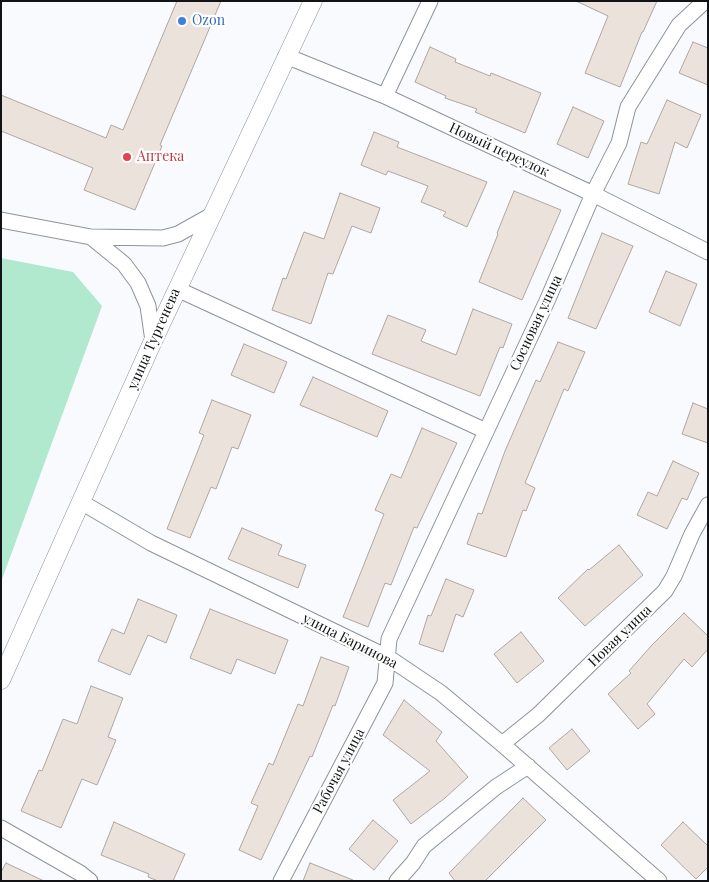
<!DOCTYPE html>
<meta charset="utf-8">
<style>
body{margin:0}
#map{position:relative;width:709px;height:882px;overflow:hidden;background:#f8fafe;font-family:"Playfair Display",serif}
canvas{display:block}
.frame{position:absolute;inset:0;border:2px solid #111316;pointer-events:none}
</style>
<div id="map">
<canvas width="709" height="882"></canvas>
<div class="frame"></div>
</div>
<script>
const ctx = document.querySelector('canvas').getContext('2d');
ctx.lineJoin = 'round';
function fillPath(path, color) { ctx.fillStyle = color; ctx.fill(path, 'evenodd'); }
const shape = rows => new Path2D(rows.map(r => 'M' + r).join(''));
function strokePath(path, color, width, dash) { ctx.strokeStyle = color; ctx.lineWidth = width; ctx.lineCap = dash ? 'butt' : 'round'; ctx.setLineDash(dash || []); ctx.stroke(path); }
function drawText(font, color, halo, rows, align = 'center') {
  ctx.font = font + ' "Playfair Display",serif'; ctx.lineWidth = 4.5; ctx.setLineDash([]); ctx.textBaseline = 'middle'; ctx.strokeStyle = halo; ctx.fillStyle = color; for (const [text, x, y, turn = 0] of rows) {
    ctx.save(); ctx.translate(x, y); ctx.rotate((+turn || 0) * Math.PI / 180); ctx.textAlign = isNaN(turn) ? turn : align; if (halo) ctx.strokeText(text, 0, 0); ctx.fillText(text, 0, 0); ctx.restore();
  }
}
fillPath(shape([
 [1,258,73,272,102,306,1,582]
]), '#b0e9cd');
const building = shape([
 [177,1,221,1,160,145,162,146,135,210,84,190,93,168,1,131,1,95,106,138,111,125,123,130,177,1],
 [576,1,657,1,643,32,642,32,620,87,585,73,608,16,576,1],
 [693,42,708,48,708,85,679,73,693,42],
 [430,47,456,59,455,62,490,76,491,73,541,93,525,133,475,112,477,109,445,98,446,96,415,82,430,47],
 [667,100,701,115,687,148,675,142,659,194,628,184,641,142,647,144,667,100],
 [573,107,604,121,588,158,557,144,573,107],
 [374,132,399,142,397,147,487,182,467,227,443,216,446,212,421,202,428,186,388,171,386,175,361,165,374,132],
 [514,191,561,210,522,300,479,282,498,234,497,233,514,191],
 [340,193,380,208,371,233,352,226,333,274,328,273,311,324,272,310,283,278,286,279,304,232,324,239,340,193],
 [602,233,633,246,596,329,568,318,602,233],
 [666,271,697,284,680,326,649,312,666,271],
 [473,309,512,324,503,348,500,347,480,396,372,354,388,315,426,330,421,341,456,355,473,309],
 [558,342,585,352,568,391,564,389,525,483,535,488,526,511,523,510,506,557,467,544,478,513,482,514,505,451,536,380,540,382,558,342],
 [244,344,287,362,274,393,231,375,244,344],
 [313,377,388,411,377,437,300,405,313,377],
 [212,400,251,415,238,449,232,447,216,489,211,487,190,538,167,529,204,435,199,433,212,400],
 [693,403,708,409,708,443,682,434,693,403],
 [422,428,457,443,417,528,414,527,391,585,385,583,368,627,343,617,384,514,375,510,391,474,401,478,422,428],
 [673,461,699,473,687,500,682,498,667,529,637,515,648,492,657,496,673,461],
 [242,528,282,545,278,555,306,565,298,588,228,559,242,528],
 [619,545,643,575,585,626,558,598,588,569,589,570,619,545],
 [446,579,474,590,463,617,456,614,443,652,419,644,428,615,431,616,446,579],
 [138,599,177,615,166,643,148,635,130,675,98,661,112,629,124,634,138,599],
 [210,609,288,640,275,674,237,659,231,674,190,658,210,609],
 [684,613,708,636,708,649,692,667,684,659,647,704,655,714,638,729,608,694,631,673,629,671,652,645,684,613],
 [521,632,544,661,517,683,494,654,521,632],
 [321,657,349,667,335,706,333,705,312,757,310,756,261,860,239,850,258,806,251,803,269,763,273,765,298,704,303,706,321,657],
 [91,686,123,698,108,737,116,740,97,785,82,779,61,828,21,811,39,770,42,771,63,719,77,724,91,686],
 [404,700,442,732,436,741,468,777,445,798,411,824,393,800,430,771,383,735,404,700],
 [572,729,590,751,567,770,549,748,572,729],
 [523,798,546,820,485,881,455,881,449,873,523,798],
 [373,820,398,841,374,870,349,849,373,820],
 [114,822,185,854,173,881,158,881,148,877,149,874,101,855,114,822],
 [683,822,708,846,708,867,696,879,661,845,683,822],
 [6,863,44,881,1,881,1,872,6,863],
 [310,863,353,880,353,881,303,881,310,863]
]);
fillPath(building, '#ece2dc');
strokePath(building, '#b0a6a1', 1);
const minor = shape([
 [286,56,385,96,593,194,708,252],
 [385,96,430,1],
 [1,220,91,237,163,238,178,234,212,215],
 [91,237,124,264,138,283,148,306,153,341],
 [177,289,486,431],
 [81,502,151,543,389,658,441,693,502,744,659,881],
 [502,744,538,715,665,591,674,576,692,534,708,505],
 [1,828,80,873,90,881],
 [281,881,385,683,389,639,547,301,593,194,619,143,628,107,679,25,705,1],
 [397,881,413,863,424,846,496,787,528,766]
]);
const tertiary = shape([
 [1,680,153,341,313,1]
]);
strokePath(minor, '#8e939c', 17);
strokePath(tertiary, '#8e939c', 19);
strokePath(minor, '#fff', 15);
strokePath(tertiary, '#fff', 18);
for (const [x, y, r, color] of [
 [182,21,5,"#3f7fe0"],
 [127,157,5,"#e0444e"]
]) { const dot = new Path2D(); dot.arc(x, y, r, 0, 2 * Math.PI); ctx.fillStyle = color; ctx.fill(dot); strokePath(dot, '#fff', 2); }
drawText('14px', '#366cbe', '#fff', [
 ["Ozon",192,21]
], 'left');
drawText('14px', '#111316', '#fff', [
 ["Новый переулок",499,150,25],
 ["Сосновая улица",536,323,-65],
 ["улица Тургенева",154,339,-66],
 ["Новая улица",620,636,-44],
 ["улица Баринова",350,641,27],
 ["Рабочая улица",339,771,-62]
]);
drawText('14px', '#be3a42', '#fff', [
 ["Аптека",137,157]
], 'left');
</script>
